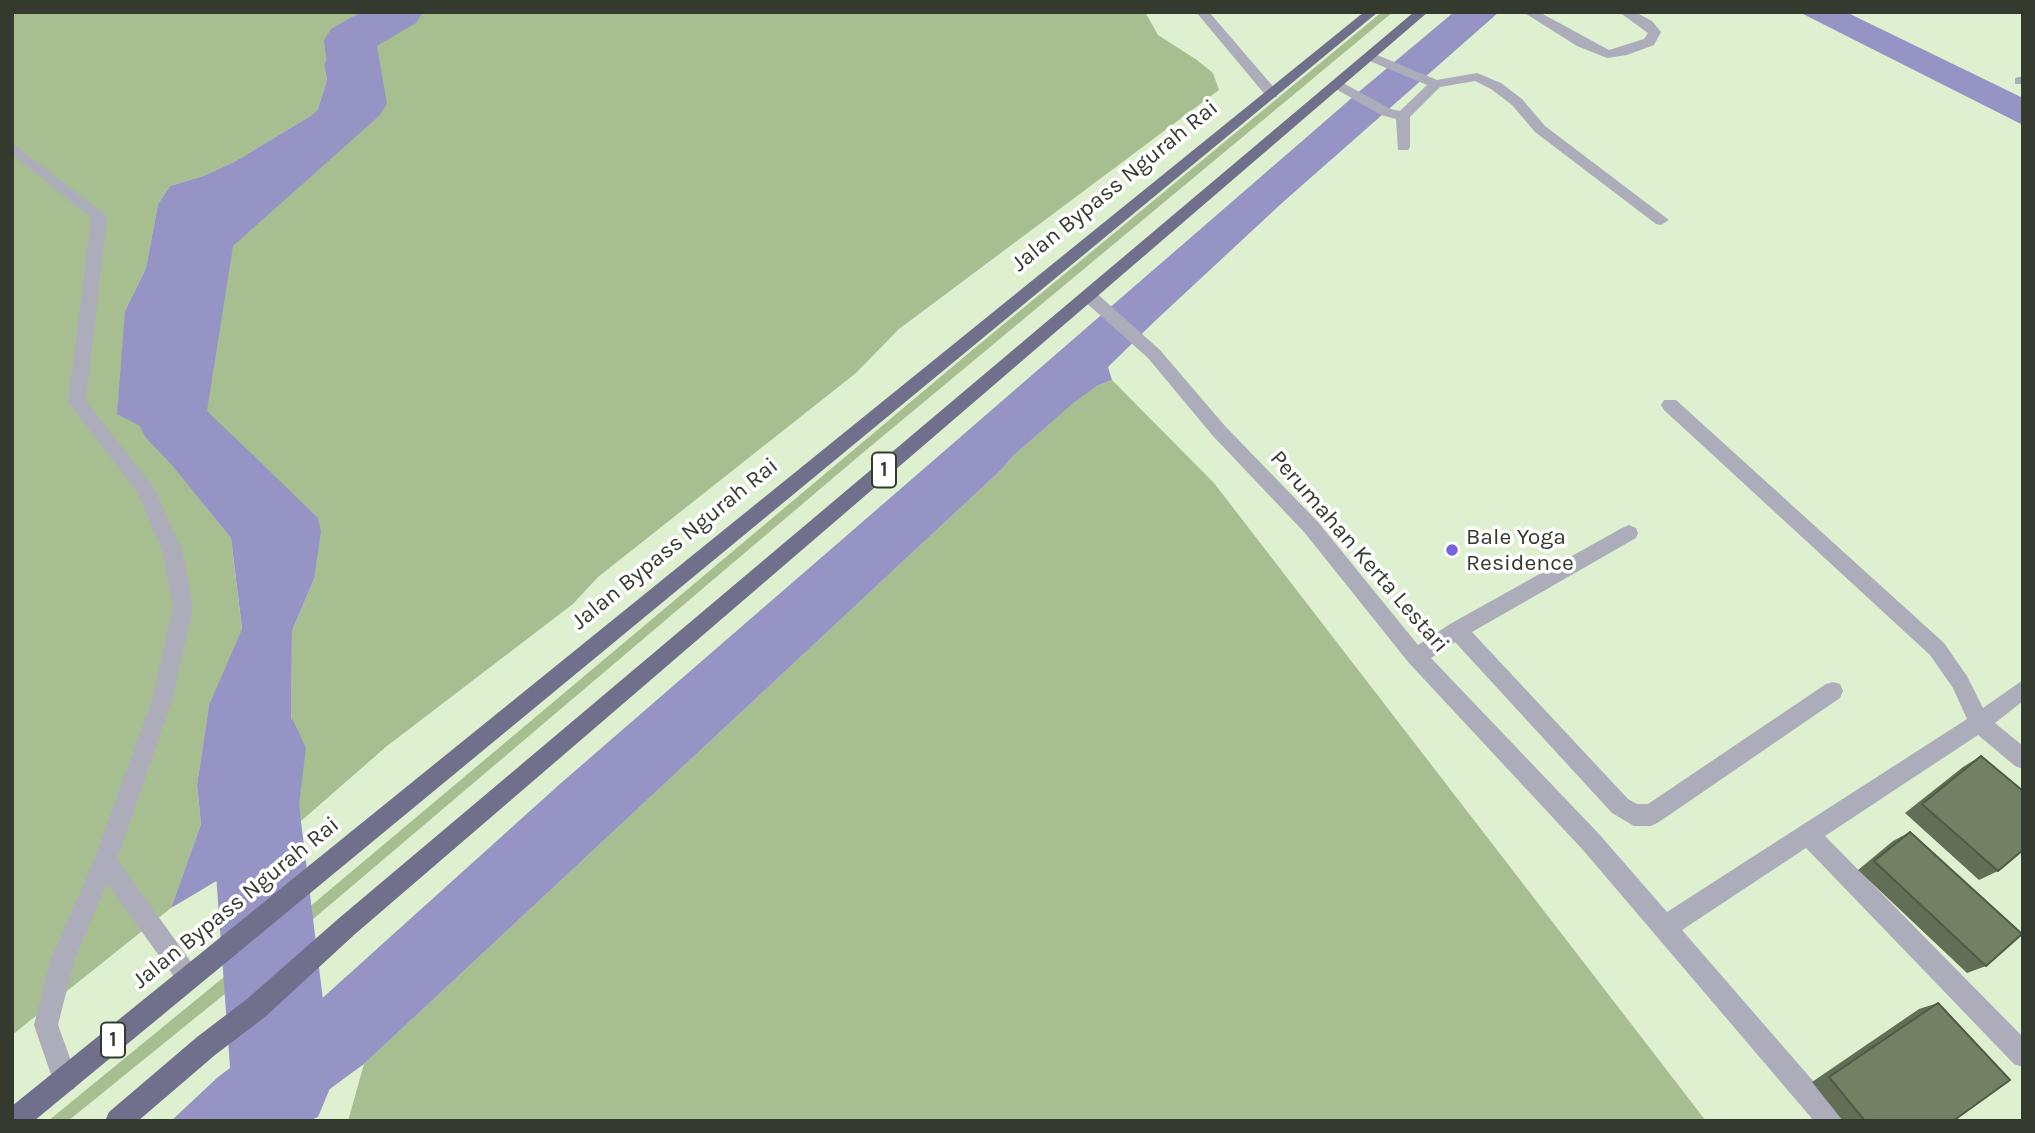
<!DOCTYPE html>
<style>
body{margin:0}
#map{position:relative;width:2035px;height:1133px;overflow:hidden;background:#dff0d0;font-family:Karla,sans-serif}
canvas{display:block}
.frame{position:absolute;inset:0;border:14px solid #343a2e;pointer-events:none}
</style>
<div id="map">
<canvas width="2035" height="1133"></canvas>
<div class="frame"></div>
</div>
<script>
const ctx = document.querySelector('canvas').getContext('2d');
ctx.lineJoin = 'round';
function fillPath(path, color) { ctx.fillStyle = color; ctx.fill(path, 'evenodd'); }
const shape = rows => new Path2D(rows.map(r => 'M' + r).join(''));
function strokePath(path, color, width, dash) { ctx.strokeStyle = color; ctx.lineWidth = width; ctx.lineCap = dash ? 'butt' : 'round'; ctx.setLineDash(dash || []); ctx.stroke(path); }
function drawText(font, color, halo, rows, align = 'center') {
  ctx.font = font + ' Karla,sans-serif'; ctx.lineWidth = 7; ctx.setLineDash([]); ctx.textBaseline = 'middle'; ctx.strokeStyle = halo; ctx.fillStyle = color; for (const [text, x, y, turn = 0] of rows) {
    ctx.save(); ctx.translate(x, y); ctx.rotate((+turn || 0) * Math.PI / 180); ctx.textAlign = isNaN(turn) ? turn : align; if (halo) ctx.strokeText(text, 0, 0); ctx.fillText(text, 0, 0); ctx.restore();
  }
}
fillPath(shape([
 [12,12,375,12,336,32,324,66,327,80,317,112,234,162,203,176,170,186,158,204,146,268,125,311,140,425,231,538,242,630,209,706,197,785,201,824,171,908,12,1035],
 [424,12,1145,12,1158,35,1197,60,1213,73,1219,90,899,329,856,373,598,577,573,604,387,746,293,828,274,821,273,803,291,741,292,631,314,579,251,453,234,451,197,424,163,382,218,205,239,186,336,136,365,110,370,73,368,58,375,41,393,26],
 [1382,12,1393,12,859,456,226,993,68,1121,48,1121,307,909,970,352],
 [1112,380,1214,483,1706,1121,348,1121,364,1064,1002,469,1013,456,1071,404,1097,386]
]), '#a7bf90');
fillPath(shape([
 [375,12,424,12,393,26,375,41,368,58,370,73,365,110,336,136,239,185,218,205,163,381,197,424,233,451,251,453,318,518,321,532,314,579,292,631,291,741,273,803,274,821,293,828,240,867,171,908,201,824,197,785,209,705,242,629,231,538,140,426,117,414,125,311,146,268,158,204,170,186,203,176,234,162,317,112,327,80,324,66,336,32],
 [1454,12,1499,12,1282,203,1155,321,1108,367,1112,380,1097,386,1072,404,1013,456,1002,469,364,1064,312,1102,314,1121,171,1121,218,1077,318,1002,561,783,1361,90],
 [1799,12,1846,12,2023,98,2023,125]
]), '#9694c5');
fillPath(shape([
 [361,12,423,12,416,23,377,46,387,104,379,116,233,246,207,411,255,457,265,477,255,497,229,506,203,497,146,438,136,419,172,239,181,225,331,99,324,40,331,29,361,12],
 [263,709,293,720,306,748,299,805,333,1081,318,1117,308,1121,256,1121,246,1117,231,1081,211,805,220,748,233,720,263,709]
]), '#9694c5');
fillPath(shape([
 [1196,12,1209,12,1277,91,1277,97,1267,97,1196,12],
 [1523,12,1539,12,1609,50,1644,39,1648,33,1619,12,1635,12,1652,21,1661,32,1654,45,1627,55,1607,58,1577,46,1523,12]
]), '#acacbb');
fillPath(shape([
 [1370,52,1437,80,1477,73,1501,83,1522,99,1545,126,1669,220,1661,225,1656,224,1535,132,1512,105,1491,89,1475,81,1440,87,1410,117,1410,147,1408,150,1398,150,1396,119,1381,115,1329,85,1331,82,1341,82,1391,109,1400,111,1427,85,1365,59,1363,56,1370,52],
 [2023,76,2023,84,2015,84,2015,78,2023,76],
 [12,143,107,216,86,401,154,488,182,550,193,607,172,700,117,859,201,976,198,985,189,988,180,985,107,883,74,961,58,1025,78,1080,74,1089,65,1093,56,1089,34,1025,50,961,94,860,152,700,173,607,162,550,137,492,68,402,91,218,12,154,12,143],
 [1088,289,1094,291,1160,350,1225,426,1318,522,1418,645,1450,624,1622,528,1629,525,1636,528,1638,533,1636,538,1472,632,1628,799,1637,804,1648,804,1826,684,1833,682,1840,684,1843,691,1840,698,1659,822,1651,826,1634,826,1612,813,1455,642,1431,658,1599,834,1667,912,1967,719,1953,688,1930,655,1664,410,1661,405,1664,400,1676,400,1944,643,1967,676,1983,708,2023,680,2023,701,1995,723,2023,746,2023,769,2015,766,1978,735,1825,836,2023,1037,2023,1067,2014,1064,1806,848,1682,930,1840,1112,1844,1121,1814,1121,1583,850,1409,663,1304,532,1213,436,1148,358,1082,299,1080,295,1088,289]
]), '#acacbb');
fillPath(shape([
 [1364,12,1378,12,34,1121,12,1121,12,1106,1364,12],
 [1414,12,1428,12,354,935,265,1017,215,1055,138,1121,105,1121,109,1112,197,1037,247,999,338,919,1414,12]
]), '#71708c');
fillPath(shape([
 [1981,756,1998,871,1979,880,1905,813,1963,767],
 [1910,832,1986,966,1967,973,1858,870,1893,841],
 [1938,1003,1953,1121,1843,1121,1812,1082,1919,1009]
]), '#626f56');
const building = shape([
 [1981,756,2023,791,2023,850,1998,871,1922,804,1981,756],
 [1910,832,2022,934,1986,966,1874,861,1910,832],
 [1938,1003,2010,1080,1953,1121,1865,1121,1829,1077,1938,1003]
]);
fillPath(building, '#728164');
strokePath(building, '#505a46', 2);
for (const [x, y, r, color] of [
 [1452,550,7,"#7663de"]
]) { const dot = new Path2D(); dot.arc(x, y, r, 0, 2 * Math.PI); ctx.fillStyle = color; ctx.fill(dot); strokePath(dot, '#fff', 2.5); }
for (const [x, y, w] of [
 [884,470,24],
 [113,1040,24]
]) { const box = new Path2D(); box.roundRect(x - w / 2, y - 17.5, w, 35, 5); ctx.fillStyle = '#fff'; ctx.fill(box); strokePath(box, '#343a2e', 2); }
drawText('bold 21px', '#343a2e', null, [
 ["1",884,470],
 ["1",113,1040]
]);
drawText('23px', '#343a2e', '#fff', [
 ["Jalan Bypass Ngurah Rai",1115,186,-39],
 ["Jalan Bypass Ngurah Rai",675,544,-39],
 ["Perumahan Kerta Lestari",1359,552,49],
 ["Jalan Bypass Ngurah Rai",236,903,-39]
]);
drawText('23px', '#343a2e', '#fff', [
 ["Bale Yoga",1466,537],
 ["Residence",1466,563]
], 'left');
</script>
